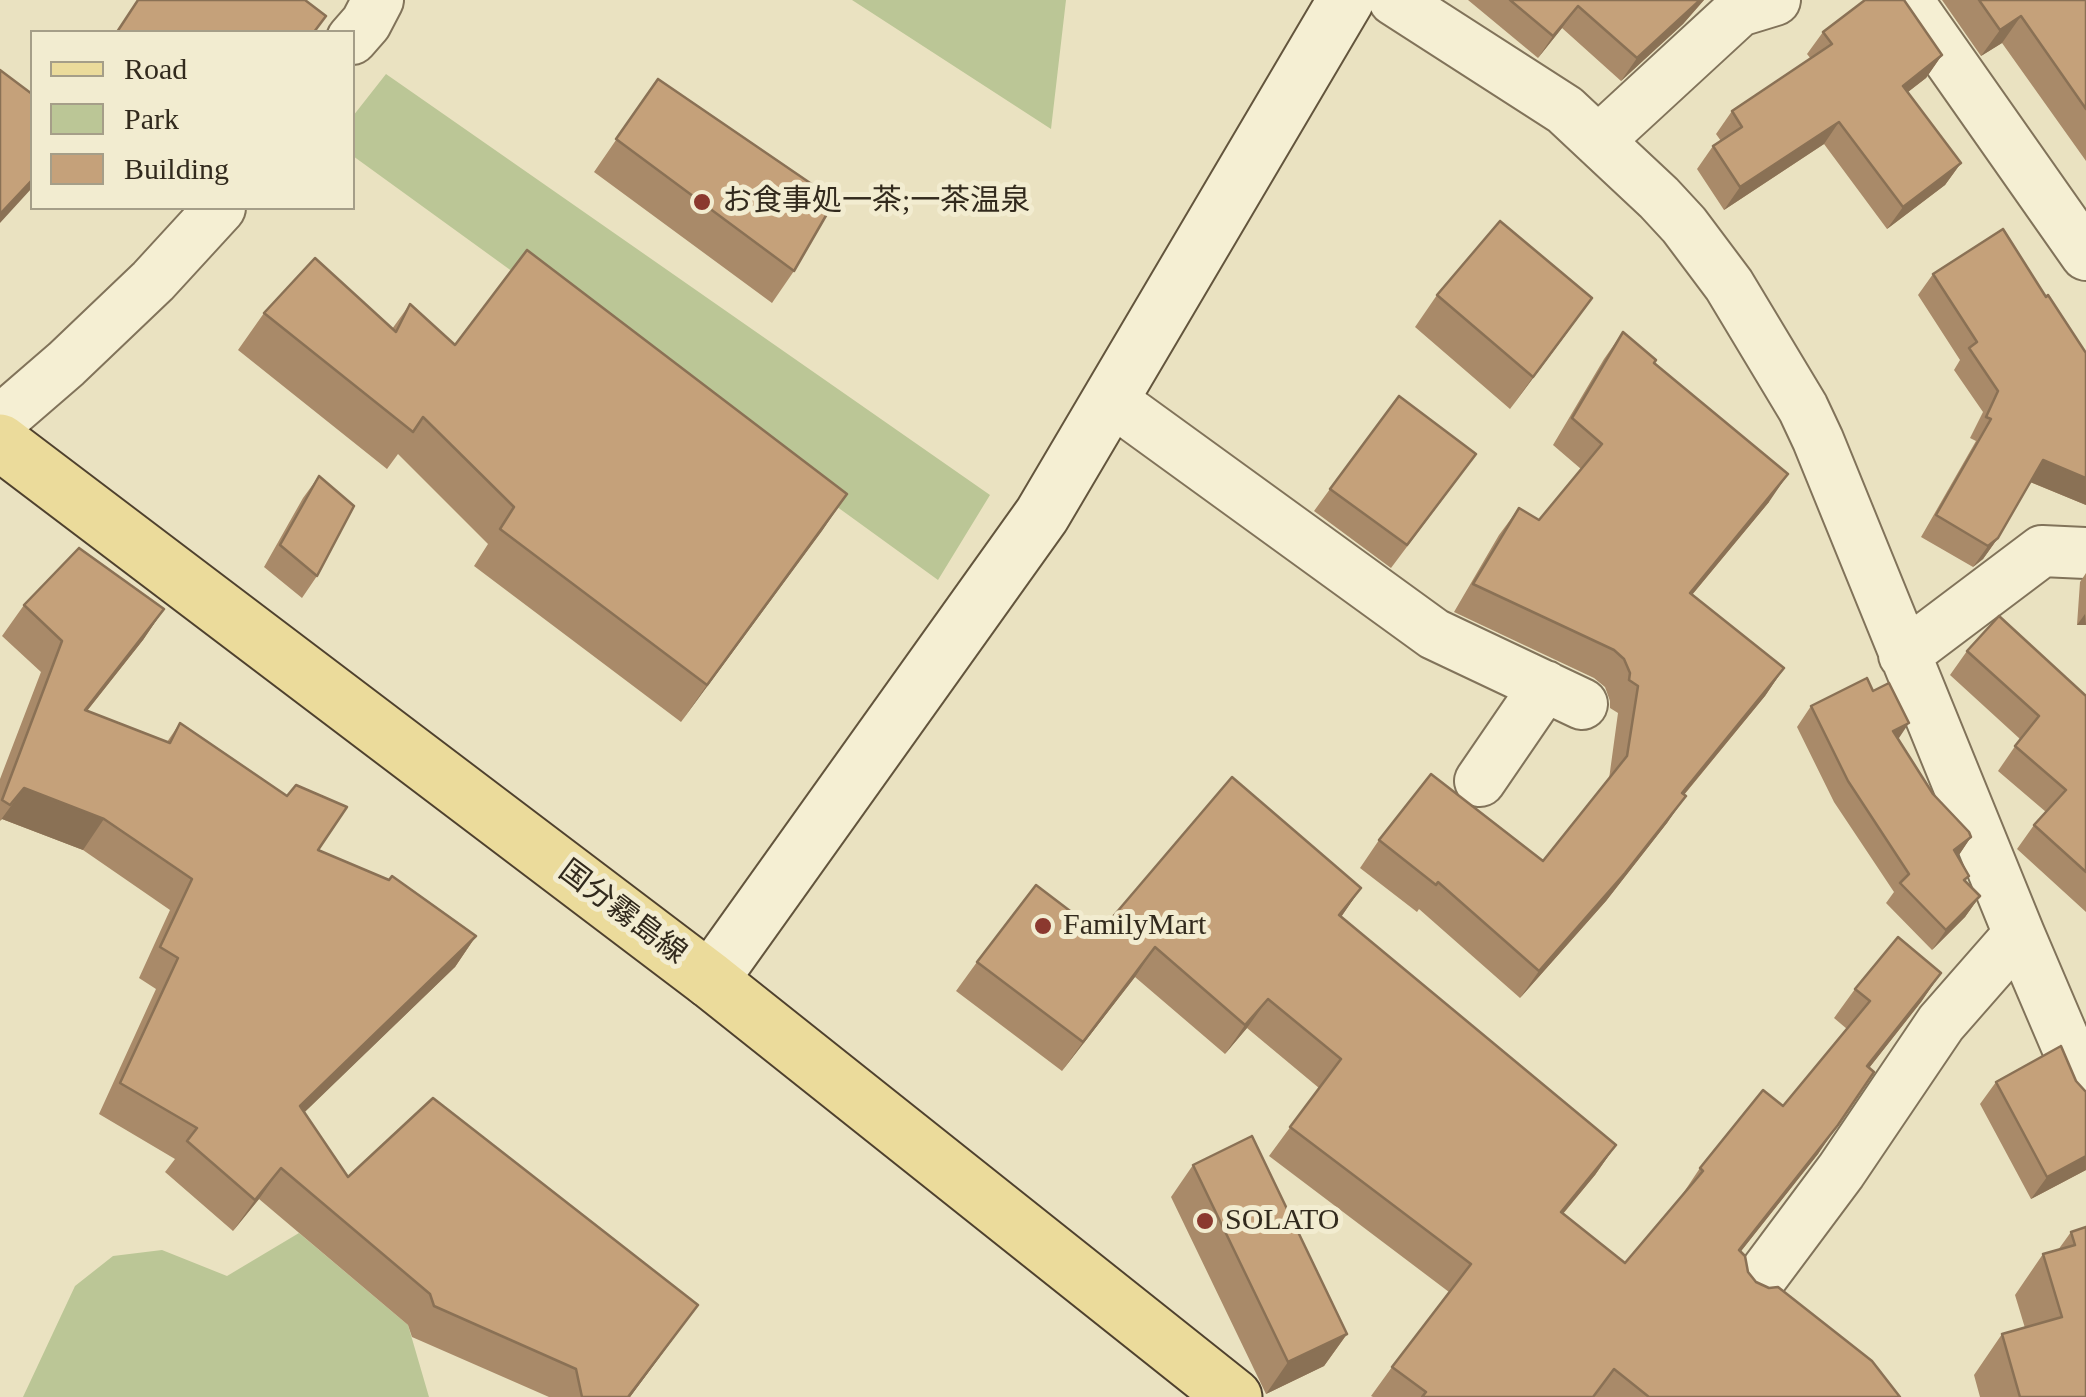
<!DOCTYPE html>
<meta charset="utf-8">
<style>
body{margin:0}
#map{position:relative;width:2086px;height:1397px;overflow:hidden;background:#eae2c1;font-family:"Times New Roman",serif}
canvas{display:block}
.legend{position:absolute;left:30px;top:30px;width:325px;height:180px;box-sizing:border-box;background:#f2ecd0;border:2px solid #a59e88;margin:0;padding:12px 18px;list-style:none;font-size:30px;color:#322a1d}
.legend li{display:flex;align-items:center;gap:20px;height:50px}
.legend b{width:50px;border:2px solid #a59e88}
</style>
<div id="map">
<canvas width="2086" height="1397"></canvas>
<ul class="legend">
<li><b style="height:12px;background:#ebdb9b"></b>Road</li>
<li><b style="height:28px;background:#bbc696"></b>Park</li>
<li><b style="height:28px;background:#c5a17a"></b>Building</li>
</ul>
</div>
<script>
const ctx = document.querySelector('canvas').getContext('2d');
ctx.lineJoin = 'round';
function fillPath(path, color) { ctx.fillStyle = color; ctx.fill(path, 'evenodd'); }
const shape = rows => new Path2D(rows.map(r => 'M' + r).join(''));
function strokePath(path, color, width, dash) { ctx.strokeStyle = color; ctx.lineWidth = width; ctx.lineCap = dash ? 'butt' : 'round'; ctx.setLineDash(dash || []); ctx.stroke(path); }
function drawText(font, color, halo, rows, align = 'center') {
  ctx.font = font + ' "Times New Roman","Noto Sans JP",serif'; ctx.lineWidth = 10; ctx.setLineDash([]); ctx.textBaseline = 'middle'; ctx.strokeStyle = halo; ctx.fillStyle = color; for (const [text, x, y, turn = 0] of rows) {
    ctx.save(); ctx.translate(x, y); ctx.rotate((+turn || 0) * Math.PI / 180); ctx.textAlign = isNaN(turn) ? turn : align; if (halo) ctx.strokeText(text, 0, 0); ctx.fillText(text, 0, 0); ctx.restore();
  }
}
fillPath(shape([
 [852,0,1066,0,1051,129],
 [386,74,990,495,938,580,353,156,353,116],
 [299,1233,408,1325,429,1397,23,1397,75,1286,113,1256,162,1250,227,1276]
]), '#bbc696');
const street = shape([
 [1394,0,1565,110,1659,198,1684,225,1729,285,1803,408,1818,440,2019,934,2086,1091],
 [1907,0,2086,255],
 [352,39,366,23,378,0],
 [1598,141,1739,11,1775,0],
 [1110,399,1434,634,1582,704],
 [0,421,66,364,153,281,220,208],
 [1904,655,2042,551,2086,553],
 [1480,781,1545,686],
 [1753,1289,1841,1171,1941,1023,2019,934]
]);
const secondary = shape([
 [710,980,1042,515,1346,0]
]);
const primary = shape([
 [0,442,710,980,1234,1397]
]);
strokePath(street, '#81735a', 54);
strokePath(secondary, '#63553d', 59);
strokePath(primary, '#4f412e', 59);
strokePath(street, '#f5efd3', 50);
strokePath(secondary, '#f5efd3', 55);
strokePath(primary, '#ebdb9b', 55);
fillPath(shape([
 [1468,0,1704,0,1683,24,1621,81,1562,28,1538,58],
 [1942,0,2086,0,2086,161,2002,43,1981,56],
 [1823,32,1942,55,1926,78,1908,92,1961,163,1945,185,1887,229,1824,144,1724,210,1697,169,1713,146,1721,141,1716,134,1732,111,1811,59,1807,54],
 [658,79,794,271,772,303,594,172],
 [1933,274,2046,297,2086,353,2086,505,2030,482,1998,538,1983,559,1973,567,1921,537,1976,441,1970,438,1983,412,1954,370,1960,360,1918,295],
 [1437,295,1569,330,1510,409,1415,327],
 [410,304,455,345,847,494,681,722,474,566,488,544,398,454,387,469,238,350,264,313,392,329],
 [1623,332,1654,363,1769,502,1692,595,1784,668,1765,696,1684,795,1667,823,1606,901,1520,998,1419,909,1417,912,1360,868,1379,840,1543,861,1609,779,1618,713,1610,708,1610,701,1605,687,1594,678,1454,612,1499,535,1519,508,1539,520,1581,469,1553,445,1604,359],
 [319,476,317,576,302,598,264,567,303,498],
 [1460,476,1391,568,1314,511,1330,489],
 [2086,573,2086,625,2077,625,2080,582],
 [24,605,164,609,143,640,87,711,167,742,180,723,318,850,476,936,455,967,304,1112,348,1177,698,1305,630,1397,549,1397,412,1337,408,1325,259,1199,233,1231,165,1172,175,1159,99,1114,156,989,139,978,170,910,83,850,2,819,0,821,0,779,41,672,2,636],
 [1967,651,2086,696,2086,912,2017,849,2034,825,2046,812,1998,771,2020,739,1950,675],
 [1811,706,1898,739,1933,794,1971,837,1958,856,1965,881,1980,896,1965,917,1932,950,1886,903,1894,892,1834,802,1797,727],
 [1361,888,1341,917,1616,1145,1595,1175,1563,1214,1625,1263,1680,1198,1700,1168,1783,1106,1847,1029,1834,1018,1855,989,1941,973,1921,1002,1869,1068,1818,1154,1741,1251,1748,1272,1756,1282,1900,1397,1373,1397,1371,1396,1392,1367,1449,1292,1269,1156,1319,1088,1247,1028,1225,1054,1135,977,1062,1071,956,991,977,962,1099,933],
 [2076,1081,2086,1092,2086,1170,2031,1199,1980,1104,1996,1082],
 [1193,1165,1347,1334,1324,1366,1266,1394,1171,1197],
 [2086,1227,2086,1397,1980,1397,1974,1375,2002,1334,2025,1328,2015,1295,2043,1254,2058,1250,2071,1232]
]), '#a98a69');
fillPath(shape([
 [1700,0,1704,0,1683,24,1621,81,1637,58],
 [1578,6,1562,28,1538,58,1553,36],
 [2021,16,2002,43,1981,56,2000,30],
 [1942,55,1926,78,1887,108,1903,86],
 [1839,122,1824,144,1724,210,1740,187],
 [1961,163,1945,185,1887,229,1903,207],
 [32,180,32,188,0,223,0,214],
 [1592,298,1569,330,1510,409,1533,377],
 [2043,460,2086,478,2086,505,2028,481],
 [1788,474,1769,502,1671,620,1690,593],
 [847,494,822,531,681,722,707,685],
 [1998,538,1983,559,1973,567,1988,546],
 [164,609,143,640,63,741,85,710],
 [2085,614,2086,625,2077,625],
 [1784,668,1765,696,1663,820,1682,793],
 [1909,723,1895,744,1893,731],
 [24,788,104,819,83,850,2,819,0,821],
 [1686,796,1667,823,1606,901,1520,998,1539,971],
 [1971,837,1957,858,1954,850],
 [1361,888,1341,917,1339,915],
 [1980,896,1965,917,1932,950,1946,930],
 [476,936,455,967,279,1137,300,1106],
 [1155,947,1135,977,1062,1071,1083,1042],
 [1941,973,1921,1002,1847,1096,1867,1066],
 [1268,999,1247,1028,1225,1054,1245,1025],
 [1838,1125,1818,1154,1719,1279,1739,1250],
 [1616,1145,1595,1175,1540,1241,1561,1212],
 [2086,1156,2086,1170,2031,1199,2047,1177],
 [281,1168,259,1199,233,1231,255,1200],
 [698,1305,630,1397,628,1397],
 [1347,1334,1324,1366,1266,1394,1288,1362]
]), '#8a7155');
const building = shape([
 [138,0,305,0,326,16,314,32,117,32,138,0],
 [1510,0,1700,0,1637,58,1578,6,1553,36,1510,0],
 [1865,0,1904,0,1942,55,1903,86,1961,163,1903,207,1839,122,1740,187,1713,146,1742,127,1732,111,1832,44,1823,32,1865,0],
 [1979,0,2086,0,2086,109,2021,16,2000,30,1979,0],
 [0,70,32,94,32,180,0,214,0,70],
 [658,79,835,200,794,271,616,139,658,79],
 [1500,221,1592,298,1533,377,1437,295,1500,221],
 [2003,229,2046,297,2048,295,2086,353,2086,478,2043,460,1998,538,1988,546,1936,515,1991,419,1986,417,1998,391,1969,348,1977,342,1933,274,2003,229],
 [527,250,847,494,707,685,500,529,514,507,423,417,413,432,264,313,315,258,396,332,410,304,455,345,527,250],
 [1623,332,1656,360,1654,363,1788,474,1690,593,1784,668,1682,793,1686,796,1625,873,1539,971,1438,882,1436,885,1379,840,1431,774,1543,861,1627,756,1638,686,1629,680,1630,673,1624,659,1614,650,1473,584,1519,508,1539,520,1602,444,1572,418,1623,332],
 [1399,396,1476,454,1407,545,1330,489,1399,396],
 [319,476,354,506,317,576,280,545,319,476],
 [79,548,164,609,85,710,170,743,180,723,287,796,296,785,347,807,318,850,389,880,392,876,476,936,300,1106,348,1177,433,1098,698,1305,628,1397,582,1397,576,1369,434,1306,430,1294,281,1168,255,1200,187,1141,197,1128,120,1083,178,958,160,947,192,879,104,819,24,788,10,805,2,800,62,641,24,605,79,548],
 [1999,616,2086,696,2086,872,2034,825,2066,790,2015,746,2039,716,1967,651,1999,616],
 [1867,678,1873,691,1889,683,1909,723,1893,731,1933,794,1969,832,1971,837,1954,850,1969,876,1964,880,1980,896,1946,930,1900,883,1909,874,1848,781,1811,706,1867,678],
 [1232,777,1361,888,1339,915,1616,1145,1561,1212,1625,1263,1703,1171,1700,1168,1763,1090,1783,1106,1870,1001,1855,989,1898,937,1941,973,1867,1066,1874,1072,1838,1125,1739,1250,1745,1256,1748,1272,1756,1282,1769,1288,1778,1287,1872,1361,1900,1397,1649,1397,1614,1369,1593,1397,1422,1397,1426,1392,1392,1367,1471,1264,1290,1127,1341,1059,1268,999,1245,1025,1155,947,1083,1042,977,962,1036,885,1099,933,1232,777],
 [2061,1046,2076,1081,2086,1092,2086,1156,2047,1177,1996,1082,2061,1046],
 [1252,1136,1347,1334,1288,1362,1193,1165,1252,1136],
 [2086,1227,2086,1397,2020,1397,2002,1334,2062,1317,2043,1254,2075,1245,2071,1232,2086,1227]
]);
fillPath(building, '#c5a17a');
strokePath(building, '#8a7155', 2.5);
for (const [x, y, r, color] of [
 [702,202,10,"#8b392f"],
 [1043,926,10,"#8b392f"],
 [1205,1221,10,"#8b392f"]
]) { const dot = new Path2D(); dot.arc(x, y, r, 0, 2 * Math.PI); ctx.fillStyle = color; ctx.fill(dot); strokePath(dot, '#f2ecd0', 4); }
drawText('30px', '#322a1d', '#f2ecd0', [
 ["お食事処一茶;一茶温泉",722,202],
 ["FamilyMart",1063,926],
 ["SOLATO",1225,1221]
], 'left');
drawText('30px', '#322a1d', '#f2ecd0', [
 ["国分霧島線",622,913,37]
]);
</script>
